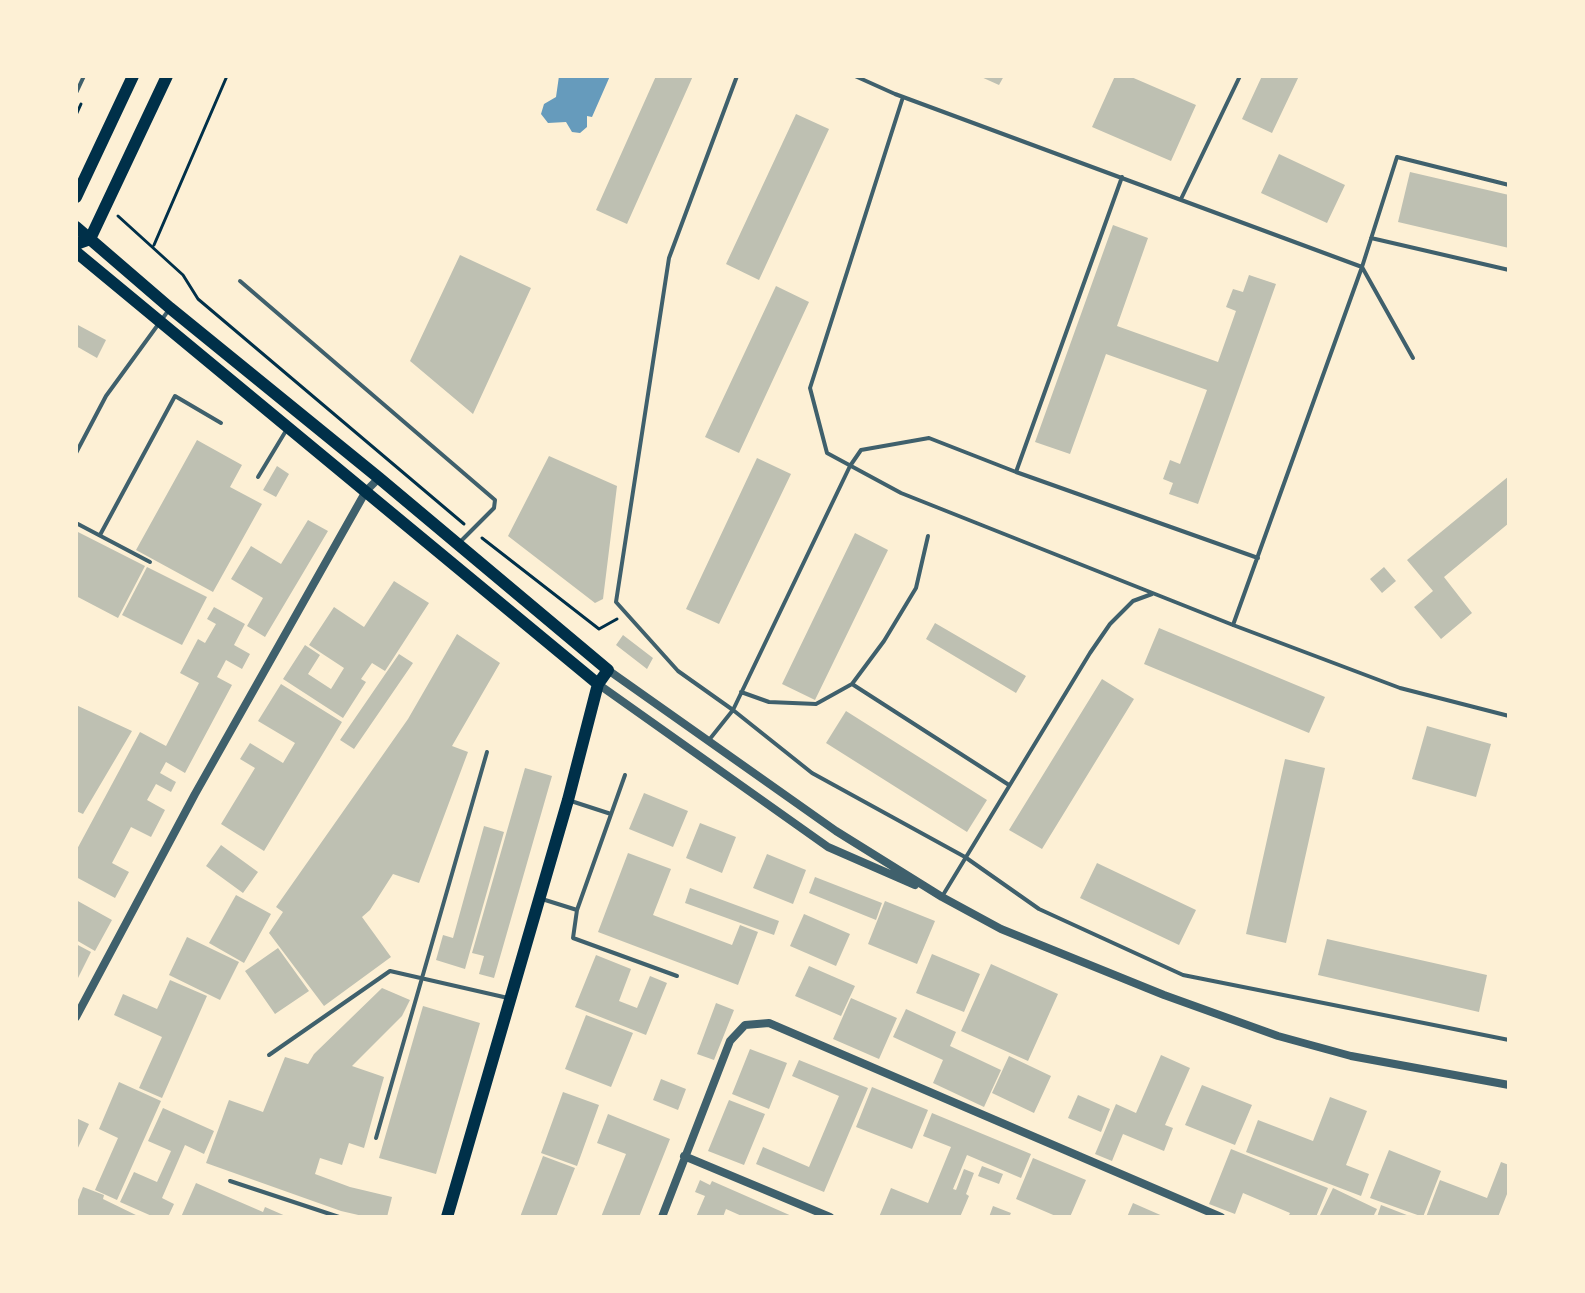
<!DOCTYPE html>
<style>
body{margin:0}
#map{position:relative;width:1585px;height:1293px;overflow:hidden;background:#fdf0d5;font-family:"PT Sans Narrow",sans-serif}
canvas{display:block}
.frame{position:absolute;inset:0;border:78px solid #fdf0d5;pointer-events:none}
</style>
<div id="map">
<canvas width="1585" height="1293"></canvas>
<div class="frame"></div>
</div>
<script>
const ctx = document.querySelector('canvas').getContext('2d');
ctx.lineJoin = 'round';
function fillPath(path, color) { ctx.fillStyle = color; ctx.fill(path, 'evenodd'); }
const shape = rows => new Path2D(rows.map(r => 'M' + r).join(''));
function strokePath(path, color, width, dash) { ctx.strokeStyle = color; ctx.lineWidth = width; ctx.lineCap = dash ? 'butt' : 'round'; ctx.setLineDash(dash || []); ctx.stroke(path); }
fillPath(shape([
 [559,76,610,76,592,117,587,116,587,127,580,133,572,132,566,122,548,123,541,114,544,104,556,97]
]), '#669bbc');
fillPath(shape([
 [656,76,693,76,627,224,596,210],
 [979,76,1004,76,999,85],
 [1115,76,1129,76,1196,105,1171,161,1092,127],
 [1262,76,1299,76,1272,133,1242,119],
 [796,114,829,129,759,280,726,264],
 [1279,154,1345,185,1327,223,1261,193],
 [1410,172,1509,195,1509,248,1398,222],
 [1113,225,1148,238,1117,326,1218,362,1236,311,1226,307,1233,289,1243,292,1249,275,1276,284,1198,504,1169,494,1173,483,1163,479,1170,460,1180,464,1207,390,1106,354,1070,454,1035,442],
 [460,255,531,288,473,414,410,361],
 [776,286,809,302,739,453,705,437],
 [76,324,106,340,97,358,76,346],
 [197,440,242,465,230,487,262,504,213,592,136,550],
 [549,456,617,486,603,599,595,603,508,536],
 [757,458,791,474,719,624,686,609],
 [277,466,289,474,276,497,263,490],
 [1509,476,1509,523,1444,577,1472,613,1441,639,1414,607,1433,591,1407,560],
 [308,520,328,531,265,637,247,626,263,598,231,579,251,546,281,564],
 [76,531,145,566,118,618,76,596],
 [855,533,888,550,815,700,782,684],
 [147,567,207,597,182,645,122,615],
 [1384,567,1396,581,1382,593,1370,579],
 [394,581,429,603,385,671,372,663,361,679,366,682,343,718,283,679,305,645,320,655,308,674,331,689,344,668,309,645,334,607,364,627],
 [214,607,245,624,234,645,250,654,242,669,226,660,217,677,232,685,185,773,166,762,160,773,176,782,171,792,156,784,147,800,165,810,151,837,131,827,112,863,129,872,115,898,76,877,76,851,140,732,166,746,199,683,180,673,198,639,205,643,216,624,207,619],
 [935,623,1026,676,1016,693,926,639],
 [1159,628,1325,697,1309,733,1144,664],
 [457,634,500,663,452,746,468,752,419,883,393,874,370,910,362,917,391,957,324,1006,269,933,283,912,276,907,408,719],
 [623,635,653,658,647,669,616,645],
 [399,654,413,663,354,749,340,740],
 [1102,679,1134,699,1042,849,1009,830],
 [281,684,342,722,264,851,221,824,255,768,240,759,250,743,283,763,295,743,258,721],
 [76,705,132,731,83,814,76,811],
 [846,711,987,800,967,832,826,743],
 [1427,726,1491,744,1476,797,1412,779],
 [1285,759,1325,768,1286,943,1246,934],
 [525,768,552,776,494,978,479,974,484,956,472,953],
 [644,793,688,811,673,847,629,829],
 [700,823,736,837,722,873,686,858],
 [484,826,504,832,465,969,436,960,443,935,453,938],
 [221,845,258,872,243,893,206,866],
 [628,853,671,869,653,915,732,945,740,925,758,932,738,985,598,932],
 [767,854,806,870,793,904,753,888],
 [1097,863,1196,910,1179,945,1080,898],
 [815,877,882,903,876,920,809,893],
 [690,888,779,921,774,935,685,903],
 [236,895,271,914,244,963,209,943],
 [76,900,112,920,95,951,76,940],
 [885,901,935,921,917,964,868,944],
 [804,914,850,934,836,966,790,946],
 [187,937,239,962,220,1000,169,975],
 [1327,939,1487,975,1479,1012,1318,975],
 [76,944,91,952,76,982],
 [278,948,309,991,275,1014,245,971],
 [932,954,980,974,964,1012,916,993],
 [596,955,631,969,619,1001,637,1008,650,976,667,983,646,1035,575,1007],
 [991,964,1058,994,1028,1061,961,1031],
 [809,966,855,986,841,1016,795,996],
 [170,980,207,996,162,1098,139,1088,162,1037,114,1015,123,994,157,1009],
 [382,988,410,1000,402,1016,352,1066,384,1077,364,1148,349,1143,342,1165,320,1158,315,1174,350,1187,392,1197,387,1217,367,1217,341,1211,206,1163,229,1100,263,1112,285,1057,308,1064,314,1054],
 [851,998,897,1018,879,1059,833,1039],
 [716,1003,734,1010,714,1060,697,1054],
 [423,1006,480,1023,436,1174,379,1158],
 [906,1009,956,1032,950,1046,1001,1070,984,1107,933,1083,943,1060,893,1037],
 [586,1015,633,1033,611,1087,565,1069],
 [750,1049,787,1063,769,1109,732,1094],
 [1161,1055,1190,1068,1165,1125,1173,1128,1164,1151,1123,1134,1112,1161,1095,1154,1116,1104,1136,1113],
 [1009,1056,1051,1076,1034,1113,992,1093],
 [799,1060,868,1088,824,1192,756,1164,763,1147,809,1167,839,1096,792,1076],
 [661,1079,686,1089,678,1110,653,1100],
 [119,1082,161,1101,117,1200,95,1190,118,1138,99,1129],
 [1202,1085,1252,1105,1235,1145,1185,1125],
 [872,1087,928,1110,912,1149,856,1127],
 [563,1092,599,1105,577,1166,541,1153],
 [1078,1095,1110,1109,1101,1132,1068,1118],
 [1330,1097,1367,1111,1346,1165,1369,1174,1361,1196,1246,1152,1258,1120,1313,1141],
 [729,1100,765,1114,744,1165,708,1151],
 [163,1108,214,1131,204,1154,185,1145,162,1198,174,1204,168,1217,154,1217,120,1202,134,1172,157,1182,171,1151,148,1141],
 [932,1113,1031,1154,1021,1178,967,1155,953,1189,956,1190,964,1169,974,1173,966,1194,969,1196,960,1217,879,1217,891,1188,928,1203,951,1147,923,1136],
 [608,1114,670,1139,639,1217,601,1217,626,1154,597,1143],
 [76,1118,89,1124,76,1152],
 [1231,1149,1328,1188,1316,1217,1288,1217,1290,1213,1243,1193,1235,1214,1209,1204],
 [1389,1150,1441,1171,1423,1217,1370,1198],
 [543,1156,575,1168,556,1217,520,1217],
 [1033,1158,1086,1180,1070,1217,1058,1217,1016,1199],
 [1501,1162,1509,1165,1509,1189,1498,1217,1426,1217,1440,1180,1487,1198],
 [982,1166,1003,1174,999,1184,978,1176],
 [700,1180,710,1185,712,1181,794,1217,744,1217,726,1209,723,1217,696,1217,705,1196,695,1192],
 [196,1183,263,1212,265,1207,288,1217,181,1217],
 [83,1187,104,1195,103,1199,140,1217,76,1217,76,1205],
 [1333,1188,1377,1209,1373,1217,1319,1217],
 [1133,1203,1165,1217,1127,1217],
 [1381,1205,1412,1217,1377,1217],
 [993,1206,1011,1213,1009,1217,989,1217]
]), '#bec0b2');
strokePath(shape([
 [76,115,81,104],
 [118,216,183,275,198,299,464,524],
 [154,245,227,76],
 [482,538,599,629,617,619]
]), '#003049', 3);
strokePath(shape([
 [855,76,895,94,1362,267,1413,358],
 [76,93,84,76],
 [903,97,810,388,827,453,901,493,1233,625,1400,688,1509,716],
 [1122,177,1016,472,1258,558],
 [1181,199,1240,76],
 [1371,238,1509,270],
 [240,281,495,500,494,508,460,542],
 [76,453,106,396,168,311],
 [1016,472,929,438,861,450,850,466,733,710,812,773,965,857,1039,909,1183,975,1509,1040],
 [258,477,287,429],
 [76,523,150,562],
 [100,535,175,396,221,423],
 [1233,625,1362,267,1397,157,1509,185],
 [852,684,884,641,916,588,928,536],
 [741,692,769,702,816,704,852,684,1009,785],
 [709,740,733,710,678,671,616,602,669,258,737,76],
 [571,801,611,814],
 [943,895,1090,653,1110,624,1133,601,1152,594],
 [542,899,577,910,625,775],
 [577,910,573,938,677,976],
 [269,1055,390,971,508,998],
 [376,1138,487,752],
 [230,1181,339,1217]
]), '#3f606c', 4);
strokePath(shape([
 [608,670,836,831,942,897,1001,929,1164,995,1278,1036,1351,1056,1509,1085],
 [598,684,828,847,915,885],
 [76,1017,195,794,366,491,379,478],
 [684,1156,830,1217],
 [662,1217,730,1041,745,1025,769,1023,1221,1217]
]), '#3f606c', 8);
strokePath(shape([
 [76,197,133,76],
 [76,227,170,308,379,478,608,670,598,684,568,800,447,1217],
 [76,244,90,239,167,76],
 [76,252,598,684]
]), '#003049', 12);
</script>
